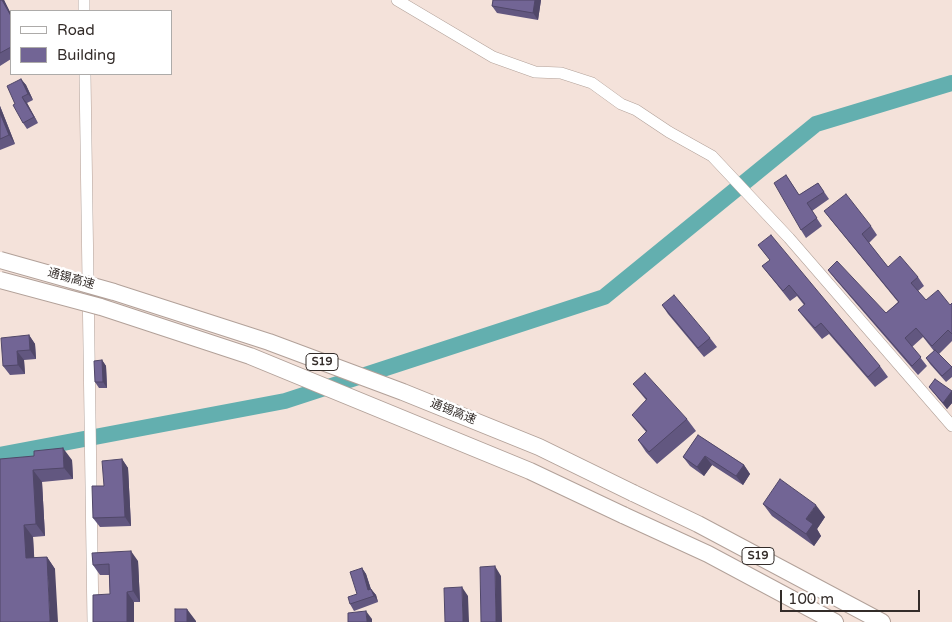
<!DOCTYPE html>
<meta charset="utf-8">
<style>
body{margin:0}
#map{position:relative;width:952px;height:622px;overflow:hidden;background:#f4e2da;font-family:"Varela Round",sans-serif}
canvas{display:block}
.legend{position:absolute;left:10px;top:10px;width:162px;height:65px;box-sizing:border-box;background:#fff;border:1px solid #adaba9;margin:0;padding:6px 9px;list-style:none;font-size:15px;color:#332c29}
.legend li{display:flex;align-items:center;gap:10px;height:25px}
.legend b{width:25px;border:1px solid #adaba9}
.scale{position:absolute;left:780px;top:590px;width:140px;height:22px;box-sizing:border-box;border:2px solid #332c29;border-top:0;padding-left:6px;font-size:15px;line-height:18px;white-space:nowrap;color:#332c29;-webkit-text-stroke:4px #fff;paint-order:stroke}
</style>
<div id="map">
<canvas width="952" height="622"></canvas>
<ul class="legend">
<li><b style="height:6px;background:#fff"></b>Road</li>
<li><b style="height:14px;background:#726595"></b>Building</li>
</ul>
<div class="scale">100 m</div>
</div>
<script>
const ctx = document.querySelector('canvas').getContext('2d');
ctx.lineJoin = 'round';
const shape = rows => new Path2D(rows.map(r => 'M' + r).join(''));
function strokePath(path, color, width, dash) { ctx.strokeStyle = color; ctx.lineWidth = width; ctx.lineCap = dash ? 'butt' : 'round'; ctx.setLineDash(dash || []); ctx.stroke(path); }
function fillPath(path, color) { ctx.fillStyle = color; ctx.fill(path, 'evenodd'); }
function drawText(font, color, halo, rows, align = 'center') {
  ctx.font = font + ' "Varela Round","Noto Sans SC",sans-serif'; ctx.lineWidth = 5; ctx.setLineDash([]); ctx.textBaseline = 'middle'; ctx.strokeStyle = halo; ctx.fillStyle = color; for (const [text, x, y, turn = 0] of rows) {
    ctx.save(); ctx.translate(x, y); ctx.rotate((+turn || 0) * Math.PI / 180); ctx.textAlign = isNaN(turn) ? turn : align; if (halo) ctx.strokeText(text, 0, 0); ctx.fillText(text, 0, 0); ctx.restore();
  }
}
strokePath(shape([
 [0,455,285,401,604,297,816,124,952,83]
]), '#63afaf', 16);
const minor = shape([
 [84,0,84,11],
 [397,0,493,57,535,72,561,73,592,83,621,104,636,110,669,132,712,156,789,238,952,426],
 [85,74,93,622]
]);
const highway = shape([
 [633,493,698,524,882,622],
 [623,515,708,554,835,622]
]);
strokePath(minor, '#b2a199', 12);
strokePath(highway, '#b2a199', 18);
strokePath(minor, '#fff', 11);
strokePath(highway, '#fff', 16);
const highwayBridge = shape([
 [0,260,114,292,269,342,403,392,539,447,633,493],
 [0,280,101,307,250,356,530,471,623,515]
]);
strokePath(highwayBridge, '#b2a199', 18, []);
strokePath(highwayBridge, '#fff', 16);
fillPath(shape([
 [0,0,4,0,11,14,11,59,0,66],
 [493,0,541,0,538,20,497,13,492,6],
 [21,79,26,85,33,100,27,103,38,123,27,129,23,123,15,104],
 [0,106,15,144,0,150],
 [786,175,799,195,818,183,829,199,812,211,822,226,806,238,801,230],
 [824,211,871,226,877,235,869,243,888,267,918,277,924,286,918,291,926,300,950,305,952,303,952,341,939,354,952,368,952,377,946,382,930,364,926,358,934,351,923,337,912,347,927,366,918,375,835,279,828,270,886,313,898,302,831,220],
 [758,245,880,366,888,377,875,387,829,334,822,339,806,320,798,310,804,305,797,296,790,301,762,266,770,260],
 [662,305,710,338,717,347,704,357,668,314],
 [29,335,35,344,36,359,24,360,25,374,10,375,3,366],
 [102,360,106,366,107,388,99,388,95,382],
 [935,379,952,392,952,403,947,409,929,387],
 [633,384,687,419,696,431,657,464,646,452,638,440,646,432,632,415,646,400],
 [698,435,744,465,750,474,743,485,712,465,704,476,690,466,683,457],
 [0,459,72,460,73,479,42,482,45,536,33,537,34,558,47,557,55,569,0,622],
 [122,459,128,468,131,526,100,527,93,518,104,486],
 [763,504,825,517,817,529,821,536,814,546,772,516],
 [138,561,140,602,134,602,110,594,109,575,100,575,93,565],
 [362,568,366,574,371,589,376,595,378,602,354,611,350,604,357,594]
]), '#625780');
fillPath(shape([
 [2,0,4,0,11,14,11,16],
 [535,0,541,0,538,20,533,13],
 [21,79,26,85,33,100,28,94],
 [22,97,27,103,38,123,34,117],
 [0,106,15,144,9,135,0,113],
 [29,335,35,344,36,359,30,350],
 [17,351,24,360,25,374,18,365],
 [102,360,106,366,107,388,103,382],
 [952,391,952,403,947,409,943,403],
 [63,448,72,460,73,479,64,468],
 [705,456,712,465,704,476,697,467],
 [122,459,128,468,131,526,125,517],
 [744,465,750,474,743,485,736,476],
 [33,470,42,482,45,536,36,524],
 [816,505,825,517,817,529,821,536,814,546,806,534,806,519],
 [24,525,33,537,35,570,26,558],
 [131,551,138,561,140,602,133,591],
 [47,557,55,569,58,622,50,622],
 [495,566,501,576,502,622,496,622],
 [362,568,366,574,373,596,368,590],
 [462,587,468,596,469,622,463,622],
 [371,589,376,595,378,602,374,596],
 [127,592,134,602,134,622,127,622],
 [187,609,196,621,196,622,187,622],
 [366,611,372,619,372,622,367,622]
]), '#504768');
const building = shape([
 [0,0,2,0,11,16,11,47,0,53,0,0],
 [493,0,535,0,533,13,492,6,493,0],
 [21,79,28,94,22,97,34,117,23,123,13,105,15,104,7,86,21,79],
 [0,113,9,135,0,139,0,113],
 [786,175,799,195,818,183,824,192,807,203,817,218,801,230,774,183,786,175],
 [846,194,871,226,862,234,888,267,900,256,918,277,911,283,926,300,938,290,950,305,952,303,952,334,948,330,932,346,916,328,905,338,921,357,912,366,828,270,837,261,886,313,899,302,824,211,846,194],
 [771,235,880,366,868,377,821,323,815,328,798,310,805,304,789,285,783,291,762,266,770,260,758,245,771,235],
 [674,295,710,338,698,348,662,305,674,295],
 [29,335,30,350,17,351,18,365,3,366,1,338,29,335],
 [935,350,952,367,942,376,926,358,935,350],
 [102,360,103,382,95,382,94,361,102,360],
 [645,373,687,419,649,452,638,440,647,431,632,415,647,399,633,384,645,373],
 [935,379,952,391,943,403,929,387,935,379],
 [698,435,744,465,736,476,705,456,697,467,683,457,698,435],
 [63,448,64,468,33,470,36,524,24,525,26,558,47,557,50,622,0,622,0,459,34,456,34,451,63,448],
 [122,459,125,517,93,518,92,486,104,486,102,461,122,459],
 [780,479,816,505,806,519,813,524,806,534,763,504,780,479],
 [131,551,133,591,127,592,127,622,93,622,93,595,110,594,109,564,93,565,92,553,131,551],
 [495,566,496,622,481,622,480,567,495,566],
 [362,568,368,590,371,589,374,596,350,604,348,597,357,594,350,572,362,568],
 [462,587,463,622,445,622,444,588,462,587],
 [175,609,187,609,187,622,175,622,175,609],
 [366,611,367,622,348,622,348,613,366,611]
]);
fillPath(building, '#726595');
strokePath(building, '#504768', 1);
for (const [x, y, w] of [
 [322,362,32],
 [758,556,32]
]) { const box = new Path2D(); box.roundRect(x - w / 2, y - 8.5, w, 17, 4); ctx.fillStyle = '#fff'; ctx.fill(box); strokePath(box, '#332c29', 1); }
drawText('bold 11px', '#332c29', null, [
 ["S19",322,362],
 ["S19",758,556]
]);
drawText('12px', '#332c29', '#fff', [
 ["通锡高速",71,279,16],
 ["通锡高速",453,412,22]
]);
</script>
